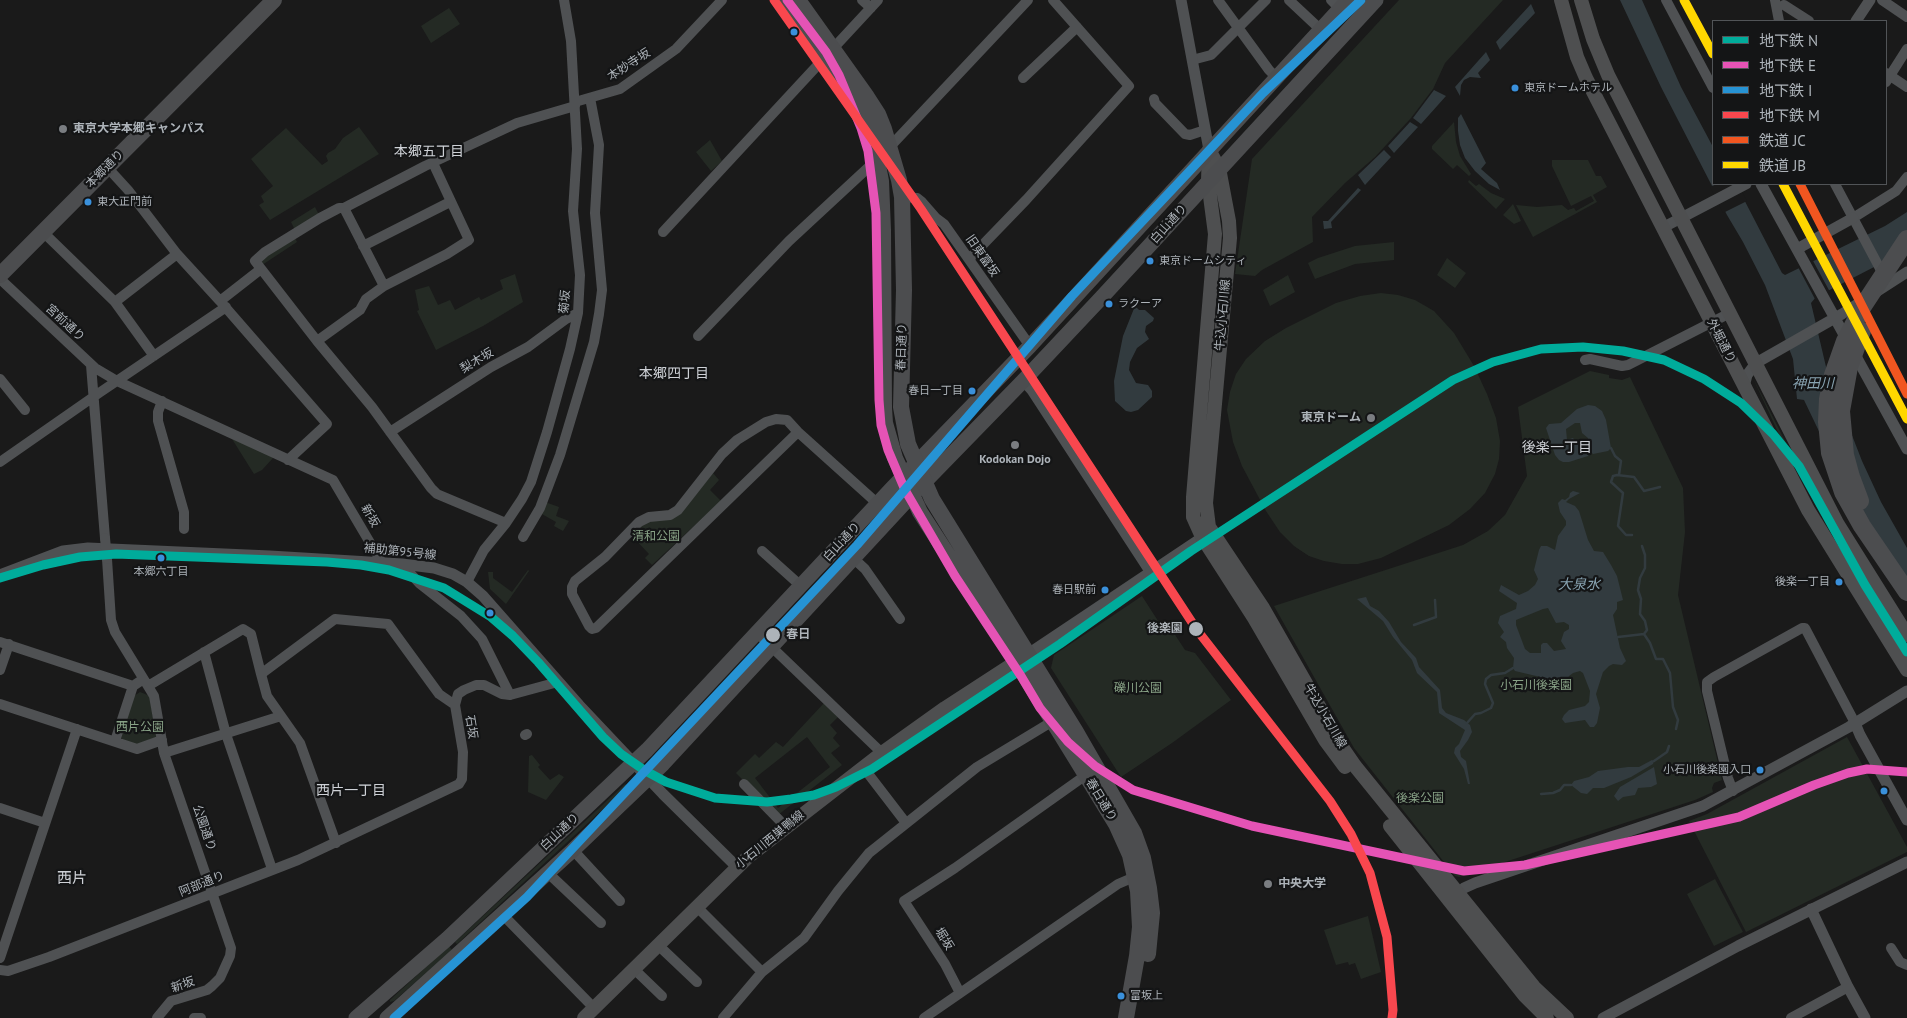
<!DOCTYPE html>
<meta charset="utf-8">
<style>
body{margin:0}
#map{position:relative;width:1907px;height:1018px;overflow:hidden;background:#1a1a1a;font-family:"PT Sans","Noto Sans JP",sans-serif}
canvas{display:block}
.legend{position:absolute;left:1712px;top:20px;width:175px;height:165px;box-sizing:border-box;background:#141516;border:1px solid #515457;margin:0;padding:6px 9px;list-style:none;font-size:15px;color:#adb3b9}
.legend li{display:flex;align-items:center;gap:10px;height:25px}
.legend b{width:25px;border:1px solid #515457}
</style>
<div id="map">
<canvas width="1907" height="1018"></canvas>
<ul class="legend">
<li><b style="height:6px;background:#00ac9b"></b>地下鉄 N</li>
<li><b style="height:6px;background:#e553b5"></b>地下鉄 E</li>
<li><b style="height:6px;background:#2693d4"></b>地下鉄 I</li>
<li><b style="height:6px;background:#f9474e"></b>地下鉄 M</li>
<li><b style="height:6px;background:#f15620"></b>鉄道 JC</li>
<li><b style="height:6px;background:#ffd700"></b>鉄道 JB</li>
</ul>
</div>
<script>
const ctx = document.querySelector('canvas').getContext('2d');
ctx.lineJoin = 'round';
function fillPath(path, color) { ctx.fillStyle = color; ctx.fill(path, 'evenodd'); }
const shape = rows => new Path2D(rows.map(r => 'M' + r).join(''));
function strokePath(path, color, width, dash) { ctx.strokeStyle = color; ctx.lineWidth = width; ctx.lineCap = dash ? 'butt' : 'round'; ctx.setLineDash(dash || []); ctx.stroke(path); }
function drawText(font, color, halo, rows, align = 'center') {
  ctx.font = font + ' "PT Sans","Noto Sans JP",sans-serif'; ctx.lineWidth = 4.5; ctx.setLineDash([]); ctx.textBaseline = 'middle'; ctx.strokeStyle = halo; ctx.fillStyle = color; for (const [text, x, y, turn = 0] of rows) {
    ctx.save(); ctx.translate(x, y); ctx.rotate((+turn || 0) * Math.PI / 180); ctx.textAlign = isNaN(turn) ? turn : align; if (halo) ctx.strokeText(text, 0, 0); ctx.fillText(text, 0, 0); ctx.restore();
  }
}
fillPath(shape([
 [1399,0,1503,0,1445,63,1433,89,1411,118,1375,157,1345,183,1312,217,1313,242,1262,270,1255,276,1235,274,1252,159],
 [449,8,460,24,431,43,421,26],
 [1454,122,1456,142,1460,156,1471,174,1469,176,1457,165,1453,169,1432,149,1432,146],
 [359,127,379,154,270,220,259,205,264,202,261,196,273,186,251,159,286,128,322,165,328,161,326,156,328,153,335,149,343,138],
 [710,140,722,161,711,171,696,152],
 [1552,160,1588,160,1596,176,1601,176,1607,187,1593,195,1597,202,1533,237,1516,205,1537,207,1562,205,1568,210,1574,208,1576,211,1594,201,1591,196,1571,206,1552,166],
 [1469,180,1476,186,1479,184,1491,193,1505,199,1496,209,1468,182],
 [1513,204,1521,221,1514,224,1503,215],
 [315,207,319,215,295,230,291,222],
 [295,238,297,242,262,265,262,257],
 [1394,242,1394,260,1355,264,1315,279,1308,263,1318,258,1355,246],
 [1447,258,1466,273,1455,288,1437,275],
 [515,274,523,302,483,326,436,350,417,311,419,310,415,290,429,286,438,305,450,300,455,310,479,297,481,300,503,289,500,280],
 [1288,275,1295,292,1270,306,1263,290],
 [1381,293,1398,295,1415,300,1434,311,1454,333,1474,366,1487,394,1496,418,1500,441,1499,459,1495,474,1485,493,1470,509,1449,525,1381,558,1358,564,1342,564,1324,561,1309,556,1294,546,1280,532,1266,511,1242,466,1233,442,1227,410,1230,392,1236,374,1246,359,1265,341,1286,328,1336,303,1360,296],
 [1590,371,1609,375,1609,378,1622,380,1630,377,1683,488,1685,532,1678,595,1722,780,1714,783,1712,788,1713,792,1695,800,1459,877,1455,876,1354,748,1274,606,1463,545,1488,531,1505,515,1527,476,1518,407],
 [1752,376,1813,496,1830,531,1789,456],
 [232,439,273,455,273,458,262,470,254,474],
 [713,473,719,480,710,490,721,501,652,565,645,558,649,554,630,534,644,523,655,520,694,497],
 [545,502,559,507,556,516,569,521,563,531,554,526,556,522,540,513],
 [528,570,529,571,506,604,490,589,488,572,493,572,493,578,512,592],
 [1142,596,1160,624,1166,621,1185,650,1195,653,1231,700,1172,743,1121,777,1051,668,1054,655],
 [140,692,150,696,156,737,136,746,124,742,121,737,134,696],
 [824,703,839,716,830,725,837,733,833,738,840,746,831,753,842,765,778,815,736,773,755,754,759,758,776,742,783,747],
 [807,737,830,767,778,808,755,778],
 [1847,737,1907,847,1907,852,1746,932,1689,821,1707,814],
 [532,755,540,765,538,767,550,780,559,774,564,777,546,800,528,792,529,756],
 [625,784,628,786,457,944,455,942],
 [1715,879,1743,932,1714,946,1687,894],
 [1368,916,1381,972,1361,979,1355,963,1349,965,1348,962,1336,965,1324,930],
 [449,946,452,950,394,1001,390,1002,390,1000]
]), '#242a24');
fillPath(shape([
 [1620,0,1642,0,1681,87,1713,147,1713,184,1736,184,1782,273,1785,275,1885,226,1907,212,1907,250,1816,297,1811,303,1827,371,1862,461,1881,502,1907,548,1907,591,1838,471,1804,400,1797,399,1793,359,1765,285,1743,242,1727,215,1661,87],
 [1531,4,1535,13,1500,50,1496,42],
 [1486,52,1490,60,1478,73,1481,78,1470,77,1464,80,1461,85,1460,96,1455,87],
 [1434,90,1446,96,1421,124,1413,118],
 [1461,114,1486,163,1481,169,1497,183,1500,190,1489,184,1475,171,1465,158,1460,145,1458,131,1458,118],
 [1410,122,1418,127,1394,153,1388,146],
 [1384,150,1391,157,1365,185,1358,175],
 [1358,188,1361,190,1331,222,1332,228,1324,229,1323,221,1328,221],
 [1135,306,1139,310,1145,310,1154,318,1153,321,1146,326,1145,332,1149,339,1137,348,1130,362,1129,370,1136,383,1148,385,1152,391,1152,397,1138,410,1131,412,1126,411,1115,401,1114,381,1123,336],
 [1588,405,1595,406,1602,411,1606,420,1611,448,1608,451,1593,454,1591,452,1588,456,1569,462,1563,462,1559,460,1555,455,1546,428,1549,424,1561,423,1577,409],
 [1575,423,1580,423,1582,433,1588,438,1589,446,1577,444,1573,438,1567,440,1566,429],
 [1573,491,1580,493,1569,499,1566,502,1575,506,1579,511,1588,540,1594,551,1603,552,1611,565,1617,576,1623,600,1617,602,1617,609,1613,615,1620,648,1626,661,1622,665,1613,664,1609,666,1603,672,1596,694,1600,708,1597,723,1594,727,1590,727,1585,720,1565,723,1562,719,1564,715,1569,710,1585,706,1589,702,1590,691,1583,673,1580,671,1573,673,1569,676,1566,684,1561,685,1555,683,1549,679,1515,671,1513,668,1514,658,1507,648,1506,642,1500,637,1504,632,1498,623,1500,616,1516,609,1517,603,1499,591,1501,585,1519,595,1528,591,1535,585,1538,579,1534,570,1539,550,1541,546,1547,546,1555,550,1558,536,1566,525,1566,521,1560,512,1558,503,1562,499,1565,500,1569,497,1570,493],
 [1548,608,1556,623,1564,622,1569,625,1569,629,1564,632,1561,641,1566,649,1554,651,1547,643,1543,643,1541,645,1541,653,1530,653,1525,649,1516,625,1516,620,1543,609],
 [1366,597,1370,606,1379,611,1389,622,1401,642,1416,658,1419,667,1440,690,1442,708,1446,713,1464,720,1470,725,1472,732,1468,740,1460,751,1461,757,1466,761,1470,784,1468,784,1464,769,1454,753,1455,748,1459,744,1465,730,1439,713,1437,692,1417,673,1412,660,1393,637,1383,621,1357,599],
 [1652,760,1654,761,1653,764,1631,777,1604,788,1593,788,1587,794,1581,793,1571,785,1574,781,1589,777,1598,771,1628,767,1639,767],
 [1654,767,1657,784,1651,787,1638,788,1635,795,1623,797,1618,801,1614,796,1620,787]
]), '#323b3f');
fillPath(shape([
 [1717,184,1738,184,1747,201,1723,213,1710,187],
 [1812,259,1830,292,1816,301,1798,267]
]), '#1a1a1a');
strokePath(shape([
 [1611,448,1615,456,1621,461,1619,475],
 [1632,535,1626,535,1618,526,1623,493,1611,482,1613,476,1617,475,1634,477,1644,491,1660,487],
 [1414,625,1436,617,1435,600],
 [1644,634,1650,643,1656,659,1663,659,1670,673,1673,707,1678,720,1676,729],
 [1618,637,1644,634,1647,630,1645,621,1640,614,1641,599,1638,590,1640,578,1645,568,1645,555,1642,546],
 [1467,723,1475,714,1481,713,1491,708,1493,703,1485,684,1486,679,1491,675,1505,673,1513,668],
 [1654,761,1667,752,1669,746],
 [1541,794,1553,793,1560,790,1564,785,1571,785]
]), '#323b3f', 2.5);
strokePath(shape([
 [862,0,871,8],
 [1218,0,1269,70,1276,77],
 [1289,0,1321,30],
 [1331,0,1340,9],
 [1666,0,1713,88],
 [1775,0,1779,21],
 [1882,0,1907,17],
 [1784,5,1809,21],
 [1192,60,1211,55,1266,0],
 [1886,73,1907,87],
 [1023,78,1077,27],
 [1886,82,1907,49],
 [1154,99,1155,103,1185,134,1190,135,1205,130],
 [575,102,620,89,676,49,722,0],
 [107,167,128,190,177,254,220,301,327,424,288,460],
 [1835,184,1885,278],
 [902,197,917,198,922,202,936,218,944,224,1030,346],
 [344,208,384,286],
 [1853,218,1896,191,1907,177],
 [43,232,115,302,154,356],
 [663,232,878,0],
 [363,246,450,202],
 [969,259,1026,200,1129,86,1053,0],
 [0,279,95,368,117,381,333,480,382,563],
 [220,301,261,269],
 [115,302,177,254],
 [698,336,789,241,885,152,1028,0],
 [317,341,360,310,366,299,384,286,447,254,469,240,433,163],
 [1585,360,1590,359,1622,366,1628,365,1730,313],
 [91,365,105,538],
 [0,379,25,410],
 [1023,381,1032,391,1150,572],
 [162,401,158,412,158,421,184,512,184,529],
 [390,432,491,367,528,347,566,319,578,313],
 [798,432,596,628,592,629,589,626,572,594,572,587,575,581,605,557,639,522,649,517,670,515,678,510,722,454,737,440,766,422,776,419,787,420,798,432,878,504],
 [0,462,99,393,226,307],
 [506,523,437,494,431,488,372,407,317,341,255,261,265,252,320,218,339,208,344,208,425,166,517,123,575,106],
 [523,537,540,508,560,455,594,342,599,314,602,290,595,213,599,145,590,98],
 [762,551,801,586],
 [853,558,865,569,900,619],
 [107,559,111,620,115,632,154,696,164,753,231,948,230,956,220,978,212,986,207,990,171,1001,157,1018],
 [402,564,419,583,461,616,482,639,510,695],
 [467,582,484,550,506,523,522,499,531,482,547,432,570,349,578,313,580,275,573,211,577,149,571,41,564,0],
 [757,633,882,753],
 [0,642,133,686],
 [204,652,226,734,272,869],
 [0,670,9,644],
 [261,674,267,696,300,743,336,843],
 [148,686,243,629,251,634,261,674,335,619,388,624,439,694,455,705],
 [0,704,137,749,162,740],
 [525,735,527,734],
 [115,741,133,686,139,682],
 [164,753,281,716],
 [863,767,906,823],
 [744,784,786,827],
 [1733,791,1728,778,1707,691,1707,682,1714,677,1802,628,1805,628,1855,723],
 [0,808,45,823],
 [573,850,620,901],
 [548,873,601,923],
 [697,907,762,972],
 [503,915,594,1008],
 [658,945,697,982],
 [1891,948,1900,962,1907,965],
 [0,958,77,729],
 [634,969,662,996],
 [0,970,8,971,49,957,298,860,459,784,462,779,463,752,455,705,458,694,464,690,476,685,484,685,502,694,510,695,558,682],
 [960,993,945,964,904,901,955,868,1086,775],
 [194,1018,201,1018],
 [723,1018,762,972,804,938,838,891,869,853,977,767,1053,721],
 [924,1018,1118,884,1139,875],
 [1791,1018,1848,987]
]), '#4f5153', 10);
strokePath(shape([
 [1181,0,1209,150],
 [1856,21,1870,0],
 [1761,184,1907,449],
 [1662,228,1746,184],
 [1797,249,1853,218],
 [1747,390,1745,383,1747,375,1756,363,1842,314,1907,272],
 [0,575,63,551,88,548,270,556,402,564,434,568,453,574,467,582,483,596,579,705,663,794,737,867],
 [1028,654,1209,533],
 [1855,723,1860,735,1907,820],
 [1451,898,1464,888,1475,883,1703,806,1849,727,1907,691],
 [1811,909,1848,987,1865,1018],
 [1603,1018,1738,946,1907,862]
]), '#4f5153', 11);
strokePath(shape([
 [1561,0,1577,57,1586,78,1808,510,1907,670],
 [1581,0,1593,39,1608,75,1837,523,1907,635],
 [1209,150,1219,168,1229,221,1230,238,1206,503,1209,527,1263,608,1344,750,1355,766,1534,987,1567,1018],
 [1209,150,1208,181,1215,234,1193,497,1193,517,1202,537,1254,618,1325,740,1345,767],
 [1390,826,1524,995,1547,1018],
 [584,1018,748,857,882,753,945,708,1025,656]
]), '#4e4f50', 14);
strokePath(shape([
 [356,1018,447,939,647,750,893,487,1030,346,1348,0],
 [387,1018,573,850,663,764,912,495,1023,381,1102,297,1376,0]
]), '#4c4d4f', 15);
strokePath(shape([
 [782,0,857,105,870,134,877,160,881,181,883,230,884,408,885,423,895,458,920,512,1006,645,1086,775,1116,824,1130,855,1138,891,1140,927,1137,956,1126,1018],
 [798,0,867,97,878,114,884,129,899,180,902,197,904,290,901,407,908,444,932,499,1076,732,1134,833,1143,858,1149,888,1152,913,1148,954],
 [0,275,274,0]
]), '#4c4d4f', 16);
strokePath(shape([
 [105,538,107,559]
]), '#4f5153', 10);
strokePath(shape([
 [1907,239,1863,306,1845,341,1833,375,1828,399,1827,422,1830,453,1843,492,1862,526,1907,592],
 [1860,501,1851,477,1845,455,1841,411,1849,367,1862,331]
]), '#4c4d4f', 18);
strokePath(shape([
 [1800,184,1907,394]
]), '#f15620', 9);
strokePath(shape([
 [1684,0,1713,54],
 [1783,184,1907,419]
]), '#ffd700', 9);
strokePath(shape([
 [0,578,43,565,80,557,116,554,327,562,361,565,389,570,444,588,491,617,513,636,538,662,603,737,621,754,644,770,666,782,715,798,767,802,791,799,814,795,836,787,872,769,1060,644,1191,551,1453,380,1493,362,1541,349,1583,347,1623,351,1664,360,1704,379,1741,403,1773,434,1799,466,1865,585,1907,652]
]), '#00ac9b', 9);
strokePath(shape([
 [787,0,826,52,839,75,861,128,868,151,876,213,879,400,881,425,888,450,905,490,955,576,1021,676,1040,708,1068,742,1095,766,1133,790,1252,826,1464,871,1525,865,1739,817,1814,785,1848,773,1867,769,1907,772]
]), '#e553b5', 9);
strokePath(shape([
 [394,1018,527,897,857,545,1072,296,1263,93,1361,0]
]), '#2693d4', 9);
strokePath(shape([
 [774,0,921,209,1197,630,1330,801,1351,834,1370,873,1387,937,1393,1010,1392,1018]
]), '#f9474e', 9);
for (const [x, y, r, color] of [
 [794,32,4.5,"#3a90db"],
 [1515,88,4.5,"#3a90db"],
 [63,129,5,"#7a7d81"],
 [88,202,4.5,"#3a90db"],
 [1150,261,4.5,"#3a90db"],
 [1109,304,4.5,"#3a90db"],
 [972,391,4.5,"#3a90db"],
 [1371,418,5,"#7a7d81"],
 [1015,445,5,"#7a7d81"],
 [161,558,4.5,"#3a90db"],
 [1839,582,4.5,"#3a90db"],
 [1105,590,4.5,"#3a90db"],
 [490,613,4.5,"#3a90db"],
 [1196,629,8,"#adb3b9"],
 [773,635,8,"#adb3b9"],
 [1760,770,4.5,"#3a90db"],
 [1884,791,4.5,"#3a90db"],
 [1268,884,5,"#7a7d81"],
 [1121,996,4.5,"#3a90db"]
]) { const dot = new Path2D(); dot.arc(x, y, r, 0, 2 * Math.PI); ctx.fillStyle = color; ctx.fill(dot); strokePath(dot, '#141516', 2); }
drawText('11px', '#adb3b9', '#141516', [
 ["東京ドームホテル",1524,88],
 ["東大正門前",97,202],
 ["東京ドームシティ",1159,261],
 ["ラクーア",1118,304],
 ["春日一丁目",963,391,"right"],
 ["本郷六丁目",161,572,"center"],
 ["後楽一丁目",1830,582,"right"],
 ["春日駅前",1096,590,"right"],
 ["小石川後楽園入口",1751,770,"right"],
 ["富坂上",1130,996]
], 'left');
drawText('12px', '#adb3b9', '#141516', [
 ["本妙寺坂",629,65,-33],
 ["本郷通り",105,169,-45],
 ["白山通り",1169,224,-48],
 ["旧東富坂",982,256,55],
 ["菊坂",565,302,-85],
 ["牛込小石川線",1223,315,-85],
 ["宮前通り",65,323,43],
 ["外堀通り",1721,341,63],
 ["春日通り",902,347,-88],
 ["梨木坂",477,361,-31],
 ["新坂",370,516,60],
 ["白山通り",842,542,-47],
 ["補助第95号線",400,552,6],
 ["牛込小石川線",1325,716,60],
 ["石坂",471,727,81],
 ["春日通り",1101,800,59],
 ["公園通り",204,828,71],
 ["白山通り",560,832,-43],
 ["小石川西巣鴨線",770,840,-39],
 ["阿部通り",202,884,-22],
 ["堀坂",944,939,58],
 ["新坂",183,985,-19]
]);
drawText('bold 12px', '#adb3b9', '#141516', [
 ["東京大学本郷キャンパス",73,129],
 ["東京ドーム",1361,418,"right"],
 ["Kodokan Dojo",1015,460,"center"],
 ["中央大学",1278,884]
], 'left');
drawText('12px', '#88a286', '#141516', [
 ["清和公園",656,537],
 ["小石川後楽園",1536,686],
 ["礫川公園",1138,689],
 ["西片公園",140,728],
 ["後楽公園",1420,799]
]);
drawText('bold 12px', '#adb3b9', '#141516', [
 ["後楽園",1183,629],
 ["春日",786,635,"left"]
], 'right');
drawText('14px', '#ced1d6', '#141516', [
 ["本郷五丁目",429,152],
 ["本郷四丁目",674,374],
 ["後楽一丁目",1557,448],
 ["西片一丁目",351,791]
]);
drawText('italic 14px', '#88a3b1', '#141516', [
 ["神田川",1813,384],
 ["大泉水",1579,585]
]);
drawText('15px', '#ced1d6', '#141516', [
 ["西片",72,879]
]);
</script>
